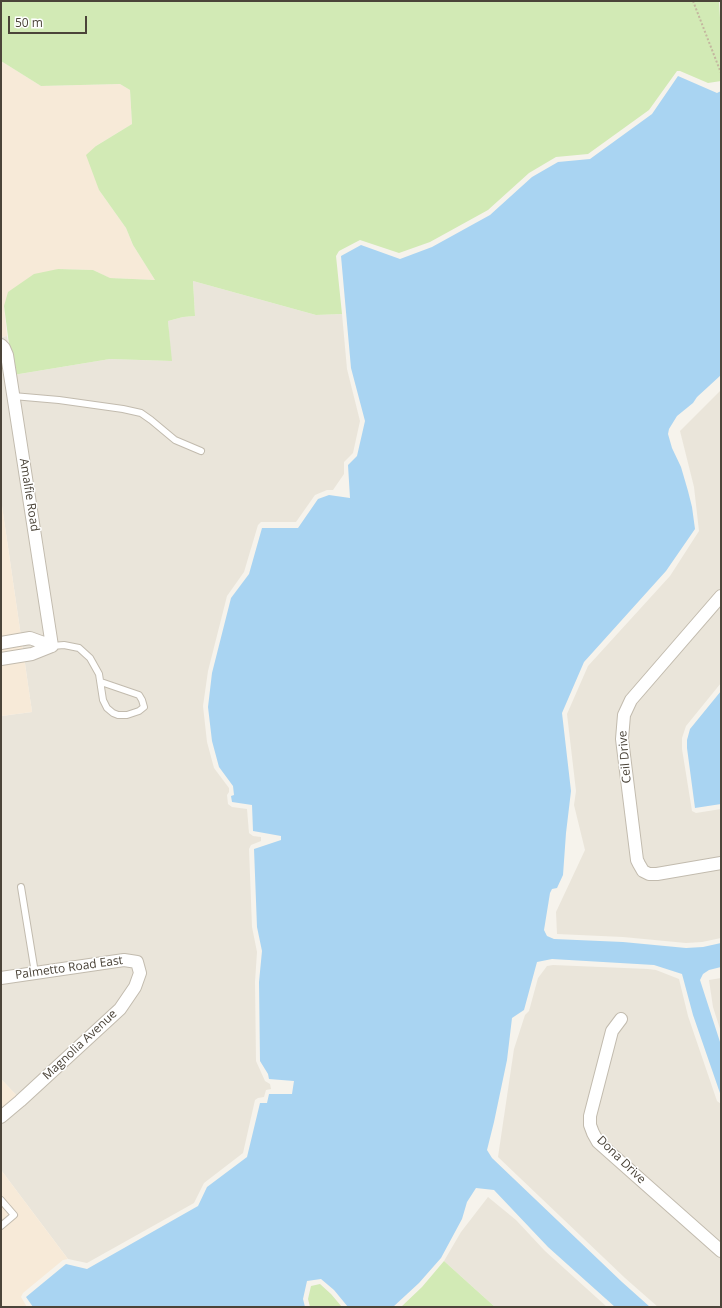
<!DOCTYPE html>
<style>
body{margin:0}
#map{position:relative;width:722px;height:1308px;overflow:hidden;background:#f6f3ec;font-family:"Open Sans",sans-serif}
canvas{display:block}
.frame{position:absolute;inset:0;border:2px solid #4b4439;pointer-events:none}
.scale{position:absolute;left:8px;top:16px;width:79px;height:18px;box-sizing:border-box;border:2px solid #4b4439;border-top:0;padding-left:5px;font-size:12px;line-height:14px;white-space:nowrap;color:#4b4439;-webkit-text-stroke:3px #fff;paint-order:stroke}
</style>
<div id="map">
<canvas width="722" height="1308"></canvas>
<div class="frame"></div>
<div class="scale">50 m</div>
</div>
<script>
const ctx = document.querySelector('canvas').getContext('2d');
ctx.lineJoin = 'round';
function fillPath(path, color) { ctx.fillStyle = color; ctx.fill(path, 'evenodd'); }
const shape = rows => new Path2D(rows.map(r => 'M' + r).join(''));
function strokePath(path, color, width, dash) { ctx.strokeStyle = color; ctx.lineWidth = width; ctx.lineCap = dash ? 'butt' : 'round'; ctx.setLineDash(dash || []); ctx.stroke(path); }
function drawText(font, color, halo, rows, align = 'center') {
  ctx.font = font + ' "Open Sans",sans-serif'; ctx.lineWidth = 3; ctx.setLineDash([]); ctx.textBaseline = 'middle'; ctx.strokeStyle = halo; ctx.fillStyle = color; for (const [text, x, y, turn = 0] of rows) {
    ctx.save(); ctx.translate(x, y); ctx.rotate((+turn || 0) * Math.PI / 180); ctx.textAlign = isNaN(turn) ? turn : align; if (halo) ctx.strokeText(text, 0, 0); ctx.fillText(text, 0, 0); ctx.restore();
  }
}
fillPath(shape([
 [193,281,316,315,342,314,347,369,360,421,353,453,344,462,344,474,333,490,327,490,315,495,296,522,261,522,258,525,244,572,227,596,208,671,203,706,207,742,214,768,229,788,229,792,227,795,228,804,232,807,247,809,249,833,253,836,261,837,261,841,251,845,249,849,252,927,257,952,255,982,256,1061,265,1081,270,1084,271,1089,266,1090,264,1097,258,1098,255,1100,243,1153,204,1183,194,1203,87,1263,68,1259,1,1170,1,1125,22,1101,1,1079,1,716,32,712,1,499,1,337,7,336,13,375,110,359,171,361,168,321,183,317,195,316],
 [721,390,721,683,686,726,682,738,682,749,692,811,696,813,721,809,721,938,702,942,686,943,623,937,557,934,556,912,585,850,574,805,576,791,567,714,588,666,670,576,699,531,694,487,680,431],
 [553,965,648,969,656,970,679,979,688,1016,717,1101,721,1104,721,1307,658,1307,625,1278,498,1157,514,1049,525,1015,529,1011,538,978,547,966],
 [721,978,721,1032,713,1007,709,980],
 [488,1197,516,1220,545,1251,607,1307,495,1307,444,1261,461,1232]
]), '#eae5da');
fillPath(shape([
 [1,61,41,86,120,84,130,90,132,124,96,146,99,190,126,228,133,245,155,280,109,278,93,270,58,269,4,306,7,336,1,337],
 [1,499,32,712,1,716],
 [1,1079,22,1101,1,1125],
 [1,1170,68,1259,63,1260,23,1293,21,1297,27,1307,1,1307]
]), '#f7ead8');
fillPath(shape([
 [1,1,719,1,721,34,721,81,708,83,680,71,677,71,649,110,588,154,556,157,529,173,488,210,430,242,399,253,360,240,339,251,336,256,342,314,316,315,193,281,195,316,183,317,168,321,172,361,110,359,13,375,4,306,8,292,34,274,58,269,93,270,110,278,155,280,133,245,126,228,99,190,86,155,96,146,132,124,130,90,120,84,41,86,1,61],
 [444,1261,475,1289,495,1307,401,1307,422,1287],
 [320,1284,331,1294,342,1307,310,1307,308,1299,311,1286]
]), '#d2eab5');
fillPath(shape([
 [678,76,717,93,721,91,721,375,697,397,693,403,677,416,669,429,668,434,672,448,681,467,688,491,692,507,695,529,666,571,584,662,562,713,571,791,566,833,563,875,557,888,552,889,550,893,544,930,547,936,554,939,623,942,686,948,703,947,721,943,721,967,709,970,703,974,700,980,721,1045,721,1096,693,1015,682,974,654,965,552,959,537,962,524,1010,512,1018,507,1060,494,1122,487,1150,492,1158,622,1282,650,1307,615,1307,548,1247,494,1190,476,1188,467,1202,462,1219,441,1258,419,1283,393,1307,348,1307,334,1290,321,1279,307,1281,303,1299,305,1307,33,1307,26,1297,66,1264,87,1269,198,1206,207,1187,247,1157,260,1103,267,1103,269,1094,292,1094,294,1081,269,1079,268,1074,260,1061,259,982,262,951,257,927,254,849,281,840,281,836,253,831,252,805,232,802,231,796,234,795,233,786,219,767,212,741,208,707,212,673,231,598,249,574,262,528,298,528,318,499,329,495,350,498,348,465,357,456,365,421,351,368,341,256,361,245,400,259,432,247,490,215,532,177,558,162,590,159,652,114],
 [721,691,721,804,695,808,687,748,687,740,690,729]
]), '#a9d4f2');
const lane = shape([
 [13,396,59,400,123,409,141,413,151,420,175,440,201,451],
 [52,646,64,645,79,648,90,658,99,674,103,700,107,708,113,713,118,715,127,715,139,711,144,707,142,700,139,695,101,682],
 [21,887,35,973],
 [1,1200,14,1215,1,1226]
]);
const street = shape([
 [1,345,4,348,7,355,52,646],
 [721,596,631,700,624,715,622,739,637,860,639,864,643,871,649,874,657,874,721,863],
 [1,643,30,638,52,646],
 [1,659,32,654,52,646],
 [1,978,124,960,137,962,140,973,135,987,120,1009,20,1101,1,1117],
 [621,1019,612,1031,590,1116,590,1125,593,1133,598,1142,721,1251]
]);
strokePath(lane, '#c2bbae', 8);
strokePath(street, '#c2bbae', 14);
strokePath(shape([
 [693,1,721,73]
]), '#c4b79f', 2, [2, 2]);
strokePath(lane, '#fff', 6);
strokePath(street, '#fff', 12);
drawText('12px', '#4b4439', '#fff', [
 ["Amalfie Road",29,495,81],
 ["Ceil Drive",625,757,-95],
 ["Palmetto Road East",69,968,-8],
 ["Magnolia Avenue",80,1045,-43],
 ["Dona Drive",621,1160,44]
]);
</script>
